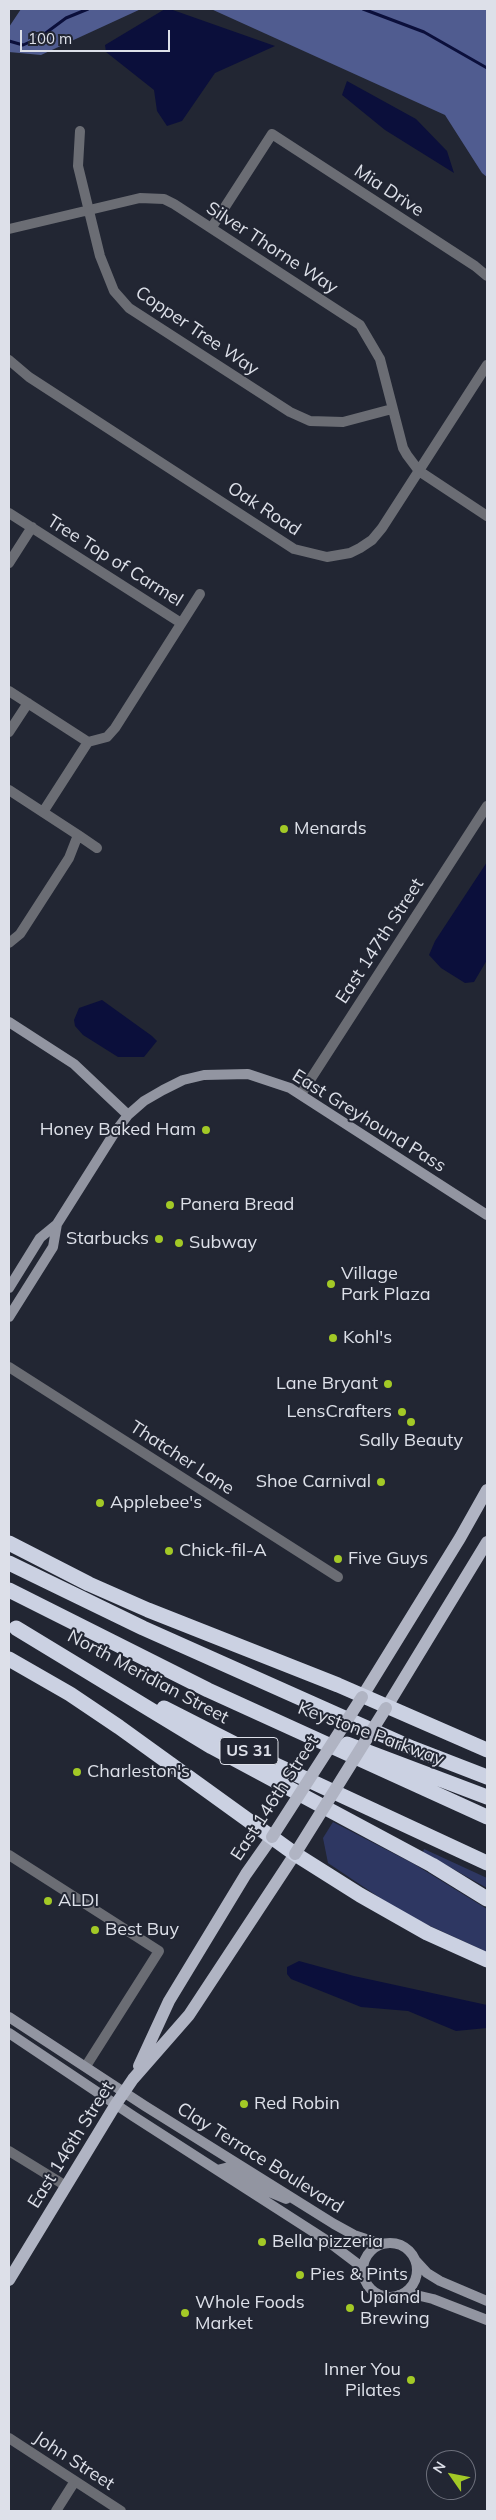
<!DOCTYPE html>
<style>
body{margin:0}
#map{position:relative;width:496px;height:2520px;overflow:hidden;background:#222633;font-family:Mulish,sans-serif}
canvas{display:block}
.frame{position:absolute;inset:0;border:10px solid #dde0e9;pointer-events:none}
.north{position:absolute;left:426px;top:2450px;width:50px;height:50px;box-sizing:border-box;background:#222633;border:1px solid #6d707c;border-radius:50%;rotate:303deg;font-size:14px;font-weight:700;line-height:20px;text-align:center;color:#dde0e9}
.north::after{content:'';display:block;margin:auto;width:18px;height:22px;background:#a3c926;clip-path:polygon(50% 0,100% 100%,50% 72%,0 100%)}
.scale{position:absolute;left:20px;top:30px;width:150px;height:22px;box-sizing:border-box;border:2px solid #dde0e9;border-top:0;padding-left:6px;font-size:15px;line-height:18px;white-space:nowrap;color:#dde0e9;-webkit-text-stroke:4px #222633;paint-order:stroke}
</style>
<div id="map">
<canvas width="496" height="2520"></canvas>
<div class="frame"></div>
<div class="north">N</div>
<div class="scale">100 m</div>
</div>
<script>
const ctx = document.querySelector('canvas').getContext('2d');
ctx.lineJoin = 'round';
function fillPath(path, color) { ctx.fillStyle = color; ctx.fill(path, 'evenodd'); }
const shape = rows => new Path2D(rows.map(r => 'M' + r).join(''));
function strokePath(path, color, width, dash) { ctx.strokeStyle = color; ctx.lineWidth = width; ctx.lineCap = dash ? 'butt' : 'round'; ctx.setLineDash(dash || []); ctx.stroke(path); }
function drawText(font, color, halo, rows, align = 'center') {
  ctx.font = font + ' Mulish,sans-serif'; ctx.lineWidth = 4; ctx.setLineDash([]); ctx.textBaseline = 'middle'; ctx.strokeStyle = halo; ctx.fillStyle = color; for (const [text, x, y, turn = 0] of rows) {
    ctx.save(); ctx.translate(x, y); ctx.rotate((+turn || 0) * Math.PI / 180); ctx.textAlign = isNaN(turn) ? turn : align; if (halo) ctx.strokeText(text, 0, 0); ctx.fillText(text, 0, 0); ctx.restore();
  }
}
fillPath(shape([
 [333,1822,414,1864,487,1909,487,1952,404,1914,328,1863,323,1838],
 [424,1849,487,1878,487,1888,423,1852]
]), '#2e3762');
fillPath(shape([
 [21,9,141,9,41,55,9,52,9,27],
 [211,9,487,9,487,177,482,173,445,115]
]), '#505c90');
fillPath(shape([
 [165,9,170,9,275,46,215,73,182,121,167,126,157,111,154,90,106,52,105,45],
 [347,81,416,119,447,151,454,173,385,130,342,95],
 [487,862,487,960,474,982,465,983,441,968,429,955,435,941],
 [102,1000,152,1036,157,1041,144,1057,118,1057,83,1035,75,1026,74,1020,79,1008],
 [299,1961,354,1976,487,2005,487,2028,456,2031,408,2011,361,2007,291,1979,287,1974,287,1967]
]), '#0b0f3b');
strokePath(shape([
 [363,9,424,32,487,68],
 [9,41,23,45,39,38,66,18,88,9]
]), '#0b0f3b', 3);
strokePath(shape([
 [80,131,78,166,100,256,114,291,129,308,290,412,310,421,343,422,392,409],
 [212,227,272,134,475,266,487,276],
 [9,229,140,198,164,199,174,204,360,325,380,359,403,448,407,455,419,471,487,516],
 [9,360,29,377,294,549,327,557,350,553,360,548,372,540,382,528,487,365],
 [9,513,181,623],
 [9,563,32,527],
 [9,691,88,742,107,737,115,728,200,594],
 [9,732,28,703],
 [9,790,78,835,69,858,20,934,9,943],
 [43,812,88,742],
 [78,835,97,848],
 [301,1094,487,806],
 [9,1367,338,1577],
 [9,1855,159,1951,86,2066],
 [9,2151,66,2186],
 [9,2438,121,2511],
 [56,2511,75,2481]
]), '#6b6d74', 10);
strokePath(shape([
 [9,1022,74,1064,128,1115],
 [9,1288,40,1238,57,1224,115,1132,128,1115,144,1101,163,1090,183,1080,204,1075,248,1074,290,1088,487,1215],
 [9,1317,53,1247,57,1224],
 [9,2017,145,2106,334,2224,354,2235,381,2244],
 [9,2033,133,2116,326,2240,363,2268],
 [217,2170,229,2167,269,2192,286,2199],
 '363 2270a27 27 0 1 1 54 0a27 27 0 1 1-54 0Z',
 [415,2260,427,2273,440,2281,487,2301],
 [399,2295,416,2295,433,2299,487,2320]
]), '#9295a1', 10);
strokePath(shape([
 [362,1697,460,1538,487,1490],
 [386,1708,487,1542],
 [139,2066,169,2001,246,1874,272,1837],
 [9,2280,116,2104,133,2079,189,2015,295,1854]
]), '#b0b4c3', 12);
strokePath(shape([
 [9,1543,89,1584,148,1610,338,1685,487,1750],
 [9,1563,143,1628,412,1748,487,1777],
 [9,1590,208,1690,487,1817],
 [16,1628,212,1747,432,1865,487,1899],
 [9,1659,70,1694,119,1727,295,1854,360,1895,427,1933,487,1960],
 [164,1708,276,1765,487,1863],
 [347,1744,487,1797]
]), '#cbd1e2', 15);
strokePath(shape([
 [272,1837,362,1697],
 [295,1854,386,1708]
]), '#b0b4c3', 12);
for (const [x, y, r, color] of [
 [284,829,5,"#a3c926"],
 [206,1130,5,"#a3c926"],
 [170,1205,5,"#a3c926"],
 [159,1239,5,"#a3c926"],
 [179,1243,5,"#a3c926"],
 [331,1284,5,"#a3c926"],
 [333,1338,5,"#a3c926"],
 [388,1384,5,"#a3c926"],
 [402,1412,5,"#a3c926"],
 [411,1422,5,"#a3c926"],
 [381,1482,5,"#a3c926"],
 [100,1503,5,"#a3c926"],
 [169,1551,5,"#a3c926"],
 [338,1559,5,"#a3c926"],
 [77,1772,5,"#a3c926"],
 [48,1901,5,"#a3c926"],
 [95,1930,5,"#a3c926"],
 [244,2104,5,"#a3c926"],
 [262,2242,5,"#a3c926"],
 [300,2275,5,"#a3c926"],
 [350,2308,5,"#a3c926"],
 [185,2313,5,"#a3c926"],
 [411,2380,5,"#a3c926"]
]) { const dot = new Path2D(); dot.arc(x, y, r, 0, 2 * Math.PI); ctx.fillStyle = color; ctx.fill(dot); strokePath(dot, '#222633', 2); }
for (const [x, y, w] of [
 [249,1751,58]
]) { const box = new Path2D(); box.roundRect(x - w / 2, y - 13.5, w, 27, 4); ctx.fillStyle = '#222633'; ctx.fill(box); strokePath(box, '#dde0e9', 1); }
drawText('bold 16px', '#dde0e9', null, [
 ["US 31",249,1751]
]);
drawText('18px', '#dde0e9', '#222633', [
 ["Mia Drive",389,191,33],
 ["Silver Thorne Way",272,248,33],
 ["Copper Tree Way",197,331,34],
 ["Oak Road",264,509,33],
 ["Tree Top of Carmel",115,561,32],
 ["East 147th Street",380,941,-57],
 ["East Greyhound Pass",369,1121,32],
 ["Thatcher Lane",182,1458,33],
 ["North Meridian Street",148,1677,28],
 ["Keystone Parkway",371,1734,20],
 ["East 146th Street",275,1798,-57],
 ["East 146th Street",71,2145,-58],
 ["Clay Terrace Boulevard",260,2158,32],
 ["John Street",74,2461,33]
]);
drawText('18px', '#dde0e9', '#222633', [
 ["Menards",294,829],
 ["Honey Baked Ham",196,1130,"right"],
 ["Panera Bread",180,1205],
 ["Starbucks",149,1239,"right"],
 ["Subway",189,1243],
 ["Village",341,1274],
 ["Park Plaza",341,1295],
 ["Kohl's",343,1338],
 ["Lane Bryant",378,1384,"right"],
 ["LensCrafters",392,1412,"right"],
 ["Sally Beauty",411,1441,"center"],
 ["Shoe Carnival",371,1482,"right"],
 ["Applebee's",110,1503],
 ["Chick-fil-A",179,1551],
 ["Five Guys",348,1559],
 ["Charleston's",87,1772],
 ["ALDI",58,1901],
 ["Best Buy",105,1930],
 ["Red Robin",254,2104],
 ["Bella pizzeria",272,2242],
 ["Pies & Pints",310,2275],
 ["Upland",360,2298],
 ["Brewing",360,2319],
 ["Whole Foods",195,2303],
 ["Market",195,2324],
 ["Inner You",401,2370,"right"],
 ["Pilates",401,2391,"right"]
], 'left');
</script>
